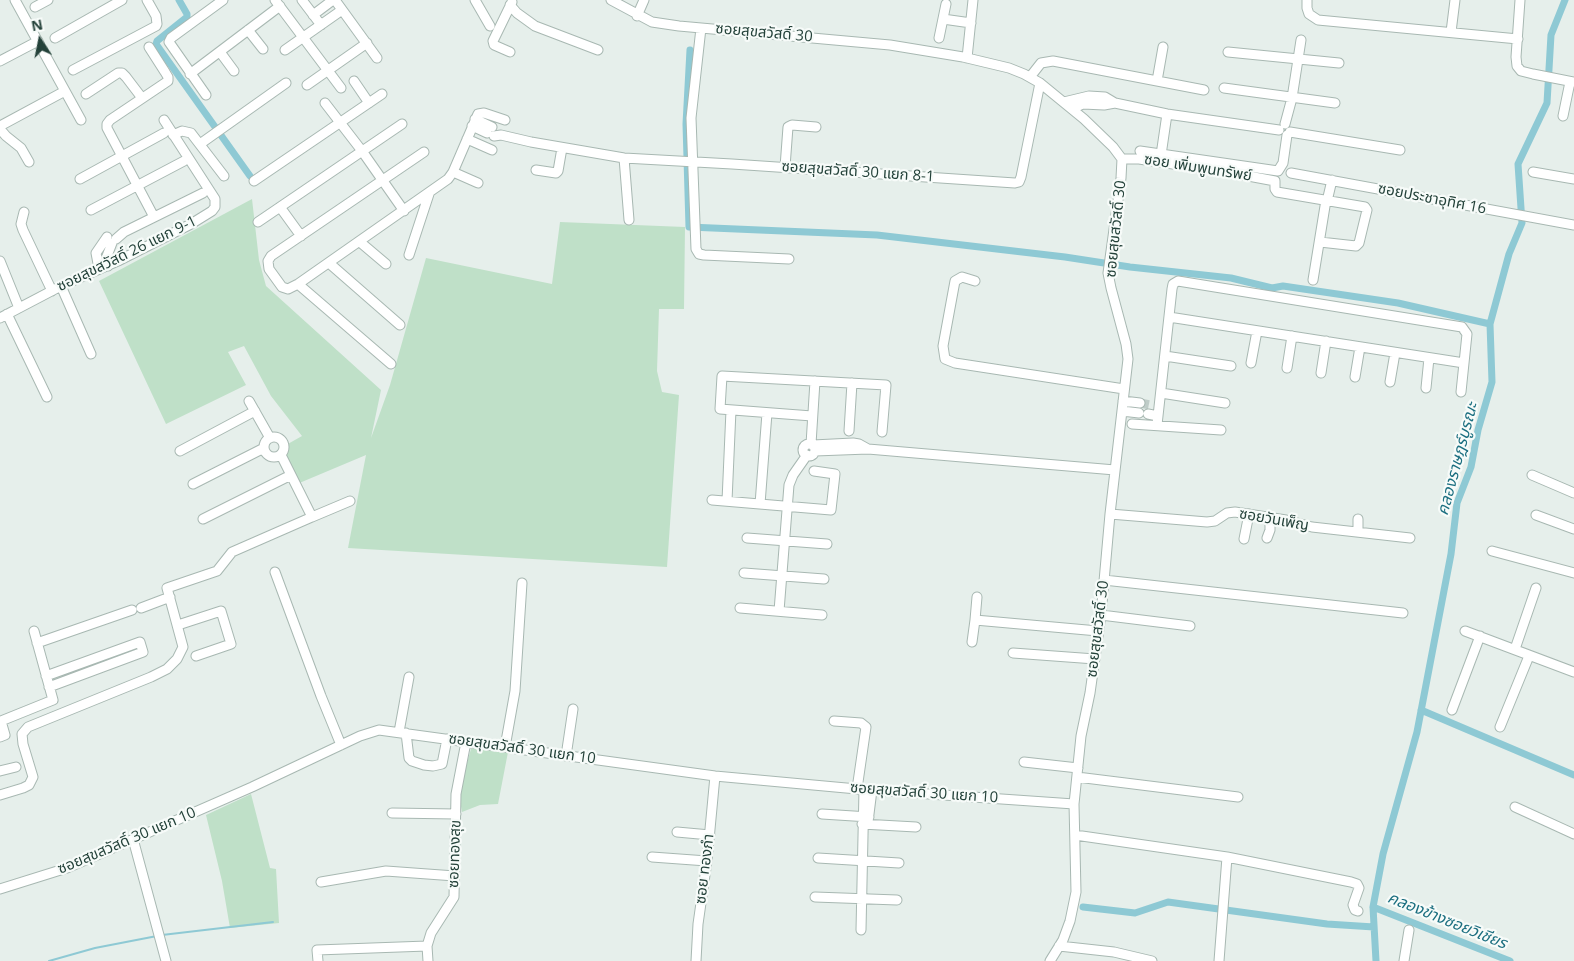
<!DOCTYPE html>
<meta charset="utf-8">
<style>
body{margin:0}
#map{position:relative;width:1574px;height:961px;overflow:hidden;background:#e6efeb;font-family:"Open Sans",sans-serif}
canvas{display:block}
.north{position:absolute;left:15px;top:15px;width:50px;height:50px;-webkit-text-stroke:4px #f7fbf9;paint-order:stroke;rotate:349deg;font-size:14px;font-weight:700;line-height:20px;text-align:center;color:#24423a}
.north::after{content:'';display:block;margin:auto;width:18px;height:22px;background:#24423a;clip-path:polygon(50% 0,100% 100%,50% 72%,0 100%)}
</style>
<div id="map">
<canvas width="1574" height="961"></canvas>
<div class="north">N</div>
</div>
<script>
const ctx = document.querySelector('canvas').getContext('2d');
ctx.lineJoin = 'round';
function fillPath(path, color) { ctx.fillStyle = color; ctx.fill(path, 'evenodd'); }
const shape = rows => new Path2D(rows.map(r => 'M' + r).join(''));
function strokePath(path, color, width, dash) { ctx.strokeStyle = color; ctx.lineWidth = width; ctx.lineCap = dash ? 'butt' : 'round'; ctx.setLineDash(dash || []); ctx.stroke(path); }
function drawText(font, color, halo, rows, align = 'center') {
  ctx.font = font + ' "Open Sans","Noto Sans Thai",sans-serif'; ctx.lineWidth = 4.5; ctx.setLineDash([]); ctx.textBaseline = 'middle'; ctx.strokeStyle = halo; ctx.fillStyle = color; for (const [text, x, y, turn = 0] of rows) {
    ctx.save(); ctx.translate(x, y); ctx.rotate((+turn || 0) * Math.PI / 180); ctx.textAlign = isNaN(turn) ? turn : align; if (halo) ctx.strokeText(text, 0, 0); ctx.fillText(text, 0, 0); ctx.restore();
  }
}
fillPath(shape([
 [252,199,259,260,266,286,381,390,371,438,390,385,426,258,552,284,560,222,685,227,684,309,659,309,657,371,662,392,679,395,667,567,348,548,366,455,297,484,283,456,286,445,302,436,271,396,244,346,228,352,246,385,166,424,99,281],
 [479,748,508,752,498,804,480,805,462,812,460,801,464,773,471,749],
 [251,794,270,868,276,869,279,923,230,928,222,881,206,815]
]), '#bfe0c8');
strokePath(shape([
 [162,935,273,922],
 [49,961,95,948,157,936]
]), '#8ec9d4', 2);
strokePath(shape([
 [179,0,187,14,187,17,157,41,156,44,250,176],
 [690,50,686,124,689,227,877,235,1065,257,1130,267,1231,278,1272,288,1283,286,1398,303,1490,324],
 [1421,710,1574,775],
 [1083,907,1135,913,1168,902,1327,924,1374,927],
 [1373,907,1510,961],
 [1376,961,1373,907,1383,854,1417,732,1451,554,1457,503,1471,467,1478,430,1492,382,1490,324,1509,254,1522,223,1518,164,1547,103,1551,35,1565,0]
]), '#8ec9d4', 7);
strokePath(shape([
 [1140,403,1150,405]
]), '#bfccc8', 9, [9, 4.5]);
const minor = shape([
 [15,0,81,120],
 [275,0,341,88],
 [302,0,321,25],
 [335,0,377,58],
 [475,0,490,26],
 [611,0,652,22,679,26,890,45,963,57,1009,68,1024,74,1040,83,1084,119,1113,147,1122,159,1121,178,1108,273,1111,288,1126,344,1128,359,1110,514,1101,615,1090,693,1081,736,1074,804,1076,892,1070,921,1063,940,1050,961],
 [1307,0,1307,8,1309,14,1318,20,1518,39],
 [1520,0,1516,57,1517,66,1521,71,1533,74,1574,82],
 [510,5,517,13,535,26,598,50],
 [35,7,48,0],
 [313,15,333,0],
 [637,16,644,0],
 [943,19,971,23],
 [701,28,691,118,696,249,699,254,704,255,789,259],
 [248,30,263,49],
 [1451,32,1455,0],
 [55,38,122,0],
 [939,38,946,4],
 [149,47,165,72,168,77,168,81,110,120,107,124,107,128,154,217],
 [285,50,342,10],
 [220,52,234,71],
 [510,52,494,45,493,41,512,2],
 [1228,52,1339,63],
 [967,58,973,0],
 [0,61,38,41],
 [73,70,156,26,157,24,156,16,147,0],
 [190,74,280,6],
 [1030,77,1041,63,1053,61,1204,90],
 [354,81,369,103],
 [1157,81,1163,47],
 [307,85,367,43],
 [1224,88,1335,103],
 [86,94,118,73,122,73,126,77,142,98],
 [206,95,169,42,171,38,223,0],
 [1064,102,1089,96,1105,97,1115,103,1104,105,1083,104,1072,109],
 [325,103,362,151,404,211],
 [1115,103,1167,114,1279,130],
 [1563,116,1570,82],
 [475,119,492,127],
 [1285,124,1292,98,1301,40],
 [0,126,65,91],
 [472,126,487,133],
 [0,129,6,136,21,148,29,162],
 [1290,132,1400,150],
 [173,135,182,131,191,133,224,176],
 [494,136,501,135,531,142,624,158,732,164,1015,183,1019,182,1021,177,1040,83],
 [467,139,492,150],
 [200,144,286,83],
 [1140,151,1278,171,1283,163,1287,135],
 [424,152,271,256,268,261,269,269,282,287,288,289,298,284,448,179,453,172,478,114,484,113,505,120],
 [1161,155,1167,114],
 [624,158,629,220],
 [1122,159,1139,159,1227,172,1275,181,1275,189,1277,192,1365,207,1367,210,1359,243,1356,246,1320,242],
 [785,167,788,127,792,125,816,127],
 [536,170,556,173,558,171,562,148],
 [453,172,478,183],
 [1533,172,1574,179],
 [1291,173,1574,225],
 [80,179,164,133],
 [254,181,382,94],
 [1328,197,1332,180],
 [280,207,301,236],
 [91,210,184,161],
 [24,212,21,224,23,230,52,291],
 [258,222,402,124],
 [116,239,124,232,203,193],
 [360,242,386,264],
 [409,255,429,194],
 [0,261,19,308],
 [329,263,400,325],
 [108,266,107,256,112,243],
 [99,269,96,253,107,237],
 [1313,280,1326,200],
 [975,281,962,277,955,281,943,346,945,359,955,363,1124,389],
 [298,284,391,364],
 [61,286,91,354],
 [7,314,47,397],
 [1169,317,1464,363],
 [0,318,61,286,118,261,191,224,212,211,215,207,215,199,164,120],
 [1165,356,1231,366],
 [1251,363,1257,331],
 [1287,368,1292,336],
 [1321,373,1326,341],
 [1355,377,1360,347],
 [1390,382,1395,353],
 [1426,388,1429,358],
 [1161,393,1225,403],
 [249,401,270,438],
 [1123,401,1140,403],
 [1122,411,1139,413],
 [1148,414,1158,416],
 [812,416,720,409,722,376,886,385,882,432],
 [1132,424,1221,430],
 [1157,425,1172,289,1173,284,1178,281,1462,327,1467,334,1461,392],
 [849,431,852,383],
 '264 447a10 10 0 1 1 20 0a10 10 0 1 1-20 0Z',
 '803 450a6 6 0 1 1 12 0a6 6 0 1 1-12 0Z',
 [811,444,815,381],
 [813,445,853,443,859,444,868,449],
 [180,451,255,411],
 [815,451,868,449,1115,470],
 [1532,475,1574,493],
 [193,484,264,448],
 [712,500,831,510,835,474,814,471],
 [727,501,731,410],
 [760,504,767,413],
 [1110,514,1207,522,1215,521,1227,513,1235,512,1286,520,1312,527,1410,538],
 [1536,515,1574,529],
 [312,517,350,501],
 [203,519,291,475],
 [1358,519,1358,532],
 [747,538,827,544],
 [1267,538,1270,530,1270,518],
 [1244,539,1249,514],
 [1492,551,1574,573],
 [275,572,321,696,341,745],
 [744,573,824,579],
 [1104,580,1403,613],
 [141,608,170,597],
 [740,608,822,615],
 [779,611,789,485,793,475,807,455],
 [1101,615,1190,626],
 [975,620,977,597],
 [178,625,221,611,231,644,196,656],
 [1465,631,1574,672],
 [972,642,975,620,1098,631],
 [37,643,132,610],
 [1515,649,1536,588],
 [1013,653,1095,659],
 [46,676,140,642,143,652,49,687],
 [1452,710,1480,636],
 [834,721,861,723,866,727,857,789],
 [1500,727,1529,656],
 [399,732,409,677],
 [406,733,409,758,412,761,424,765,433,766,442,764,447,739],
 [0,737,5,735,1,721,53,700,34,631],
 [505,747,515,691,522,583],
 [566,756,573,709],
 [1024,762,1078,768],
 [0,771,16,767],
 [1077,777,1238,797],
 [0,795,23,788,29,785,33,777,23,744,22,734,28,727,151,677,167,669,177,659,183,647,167,588,217,571,232,552,312,517,281,455],
 [1515,807,1574,834],
 [392,813,456,814],
 [822,814,869,817],
 [868,822,872,790],
 [862,824,916,827],
 [677,832,710,835],
 [1075,835,1227,857,1351,882,1357,884,1359,888,1353,905,1355,910,1358,911],
 [133,839,166,961],
 [652,857,707,861],
 [818,858,899,863],
 [321,882,386,871,455,876],
 [0,889,67,868,95,856,252,787,360,736,379,730,715,776,857,789,1074,804],
 [815,897,897,900],
 [861,930,864,789],
 [1059,946,1114,952,1152,961],
 [318,961,317,950,427,946],
 [428,961,427,946,431,933,454,897,456,794,466,742],
 [696,961,698,924,707,861,715,776],
 [1219,961,1227,857],
 [1404,961,1409,930]
]);
strokePath(minor, '#a8b8b2', 11);
strokePath(minor, '#fff', 9);
drawText('15px', '#24423a', '#f7fbf9', [
 ["ซอยสุขสวัสดิ์ 30",764,33,5],
 ["ซอย เพิ่มพูนทรัพย์",1198,168,9],
 ["ซอยสุขสวัสดิ์ 30 แยก 8-1",858,172,4],
 ["ซอยประชาอุทิศ 16",1432,199,11],
 ["ซอยสุขสวัสดิ์ 30",1116,229,-84],
 ["ซอยสุขสวัสดิ์ 26 แยก 9-1",127,254,-26],
 ["ซอยวันเพ็ญ",1274,520,10],
 ["ซอยสุขสวัสดิ์ 30",1098,629,-83],
 ["ซอยสุขสวัสดิ์ 30 แยก 10",522,749,8],
 ["ซอยสุขสวัสดิ์ 30 แยก 10",924,793,4],
 ["ซอยสุขสวัสดิ์ 30 แยก 10",127,841,-23],
 ["ซอยทองสุข",455,854,-88],
 ["ซอย ทองภํา",705,869,-83]
]);
drawText('italic 16px', '#1c6f80', '#f7fbf9', [
 ["คลองราษฎร์บูรณะ",1458,459,-75],
 ["คลองข้างซอยวิเชียร",1447,921,22]
]);
</script>
